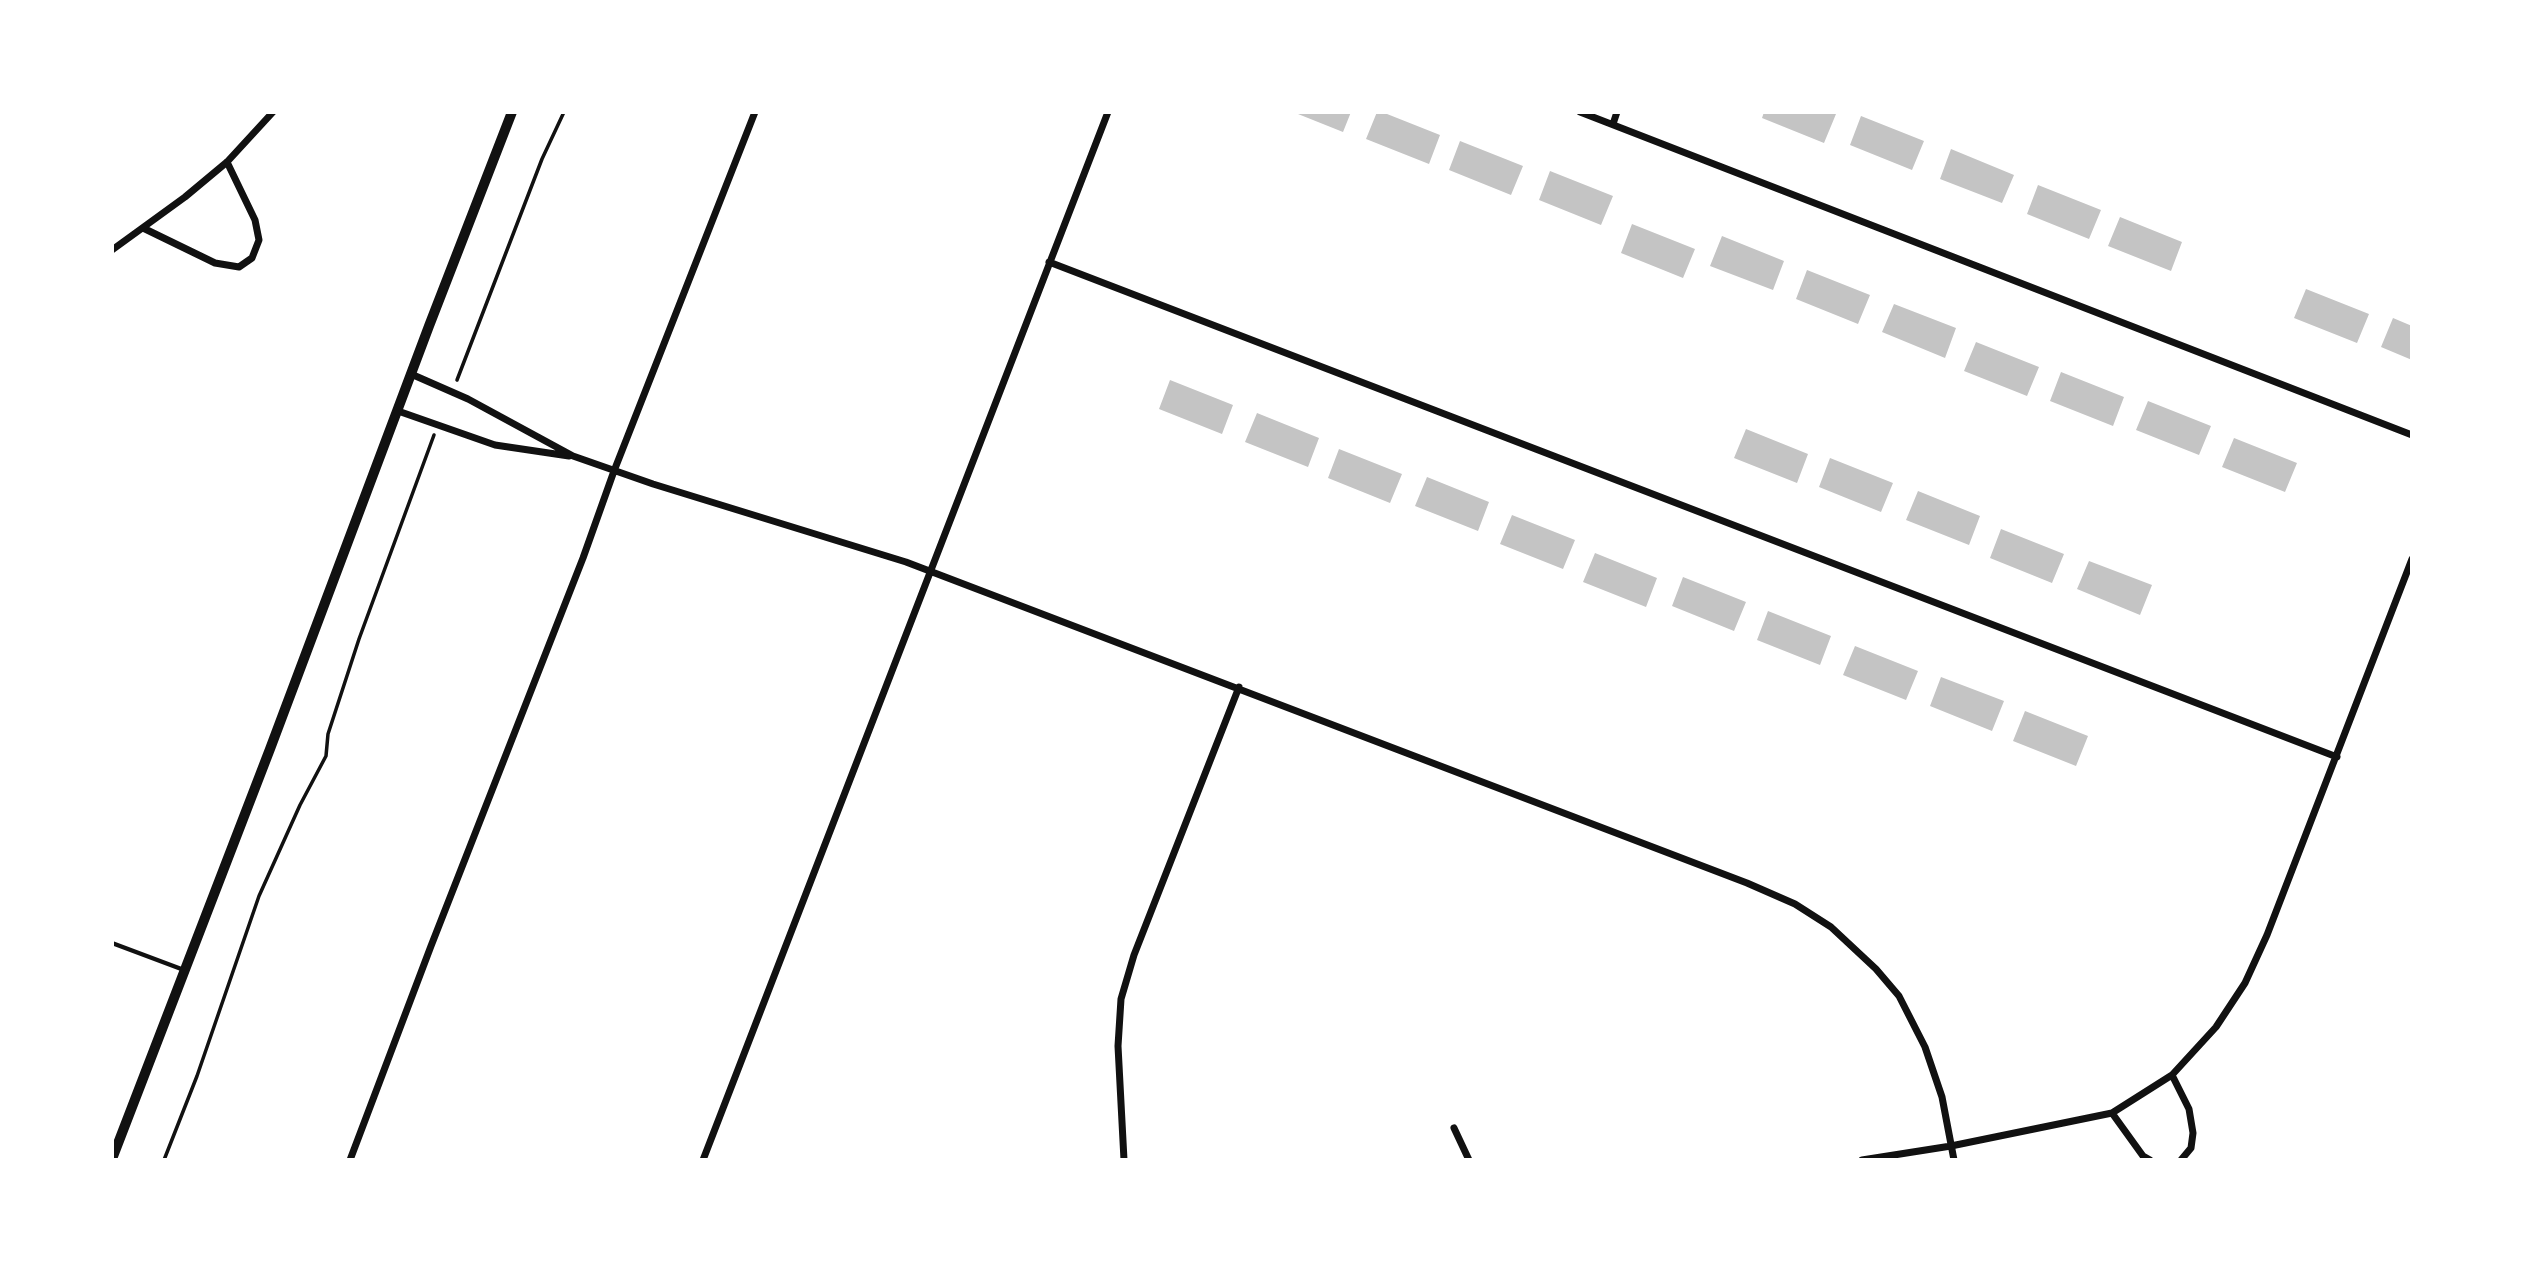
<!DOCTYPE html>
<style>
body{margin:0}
#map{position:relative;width:2524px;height:1272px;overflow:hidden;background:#fff;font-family:Ubuntu,sans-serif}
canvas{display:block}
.frame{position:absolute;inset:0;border:114px solid #fff;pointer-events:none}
</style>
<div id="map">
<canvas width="2524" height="1272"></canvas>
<div class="frame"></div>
</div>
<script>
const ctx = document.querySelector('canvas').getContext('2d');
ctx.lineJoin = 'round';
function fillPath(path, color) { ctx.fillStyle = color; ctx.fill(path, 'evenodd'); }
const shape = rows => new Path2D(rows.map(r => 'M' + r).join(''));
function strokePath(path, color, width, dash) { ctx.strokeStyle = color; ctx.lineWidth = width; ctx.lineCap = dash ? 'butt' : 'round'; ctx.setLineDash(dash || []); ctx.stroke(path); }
fillPath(shape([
 [1293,112,1351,112,1343,132],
 [1377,112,1382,112,1440,135,1429,164,1366,139],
 [1764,112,1830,112,1836,114,1824,143,1762,118],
 [1861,116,1924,141,1912,170,1850,145],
 [1460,141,1523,166,1511,195,1449,170],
 [1951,149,2014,175,2002,203,1940,179],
 [1550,171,1613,196,1601,225,1539,200],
 [2038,185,2101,210,2089,239,2027,214],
 [2120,217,2182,242,2171,271,2108,246],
 [1632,224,1695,249,1683,278,1621,253],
 [1722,236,1784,261,1773,290,1710,266],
 [1807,270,1870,295,1858,324,1796,299],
 [2306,289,2369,314,2357,343,2294,318],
 [1894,304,1956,328,1945,358,1882,332],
 [2393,318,2412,326,2412,360,2381,347],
 [1976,342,2039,367,2027,396,1964,371],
 [2061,372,2124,397,2113,426,2050,401],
 [1170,380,1233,405,1222,434,1159,409],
 [2148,401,2211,426,2199,455,2136,430],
 [1257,413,1319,438,1308,467,1245,442],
 [1746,429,1808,454,1797,483,1734,458],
 [2234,438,2297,463,2285,492,2222,467],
 [1339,449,1402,474,1390,503,1328,478],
 [1830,458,1893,483,1881,512,1819,487],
 [1427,477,1489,502,1478,531,1415,506],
 [1918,491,1980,516,1969,545,1906,520],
 [1512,515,1575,540,1563,569,1500,544],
 [2001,529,2064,554,2052,583,1990,558],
 [1595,553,1657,578,1646,607,1583,582],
 [2089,561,2152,585,2140,615,2077,589],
 [1683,577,1746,602,1734,631,1672,606],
 [1768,611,1831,636,1820,665,1757,640],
 [1855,646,1918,671,1906,700,1843,675],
 [1941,677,2004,701,1992,731,1930,706],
 [2025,711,2088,736,2076,766,2013,741]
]), '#c4c4c4');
strokePath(shape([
 [457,380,542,159,564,112],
 [164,1160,197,1076,259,896,300,805,326,756,328,734,359,639,434,435]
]), '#111', 3.5);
strokePath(shape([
 [112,943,184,970]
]), '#111', 4.5);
strokePath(shape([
 [1580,112,2412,435],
 [1613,124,1617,112],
 [143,228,215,263,239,267,252,258,259,240,255,220,227,162],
 [112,250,185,197,227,162,273,112],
 [1049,262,2337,757],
 [411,374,468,399,573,456,653,484,906,562,1747,883,1795,904,1831,927,1876,969,1899,996,1925,1047,1942,1097,1954,1160],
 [398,411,495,445,569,456],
 [2172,1075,2189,1109,2193,1133,2191,1148,2181,1160],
 [2112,1113,2143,1156,2150,1160],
 [1454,1128,1469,1160],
 [350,1160,431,946,583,558,614,471,755,112],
 [703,1160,1108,112],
 [1124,1160,1118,1046,1121,999,1134,955,1239,687],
 [1862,1160,1951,1146,2112,1113,2172,1075,2216,1027,2245,983,2267,935,2412,559]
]), '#111', 7);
strokePath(shape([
 [112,1159,270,749,429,326,512,112]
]), '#111', 10);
</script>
